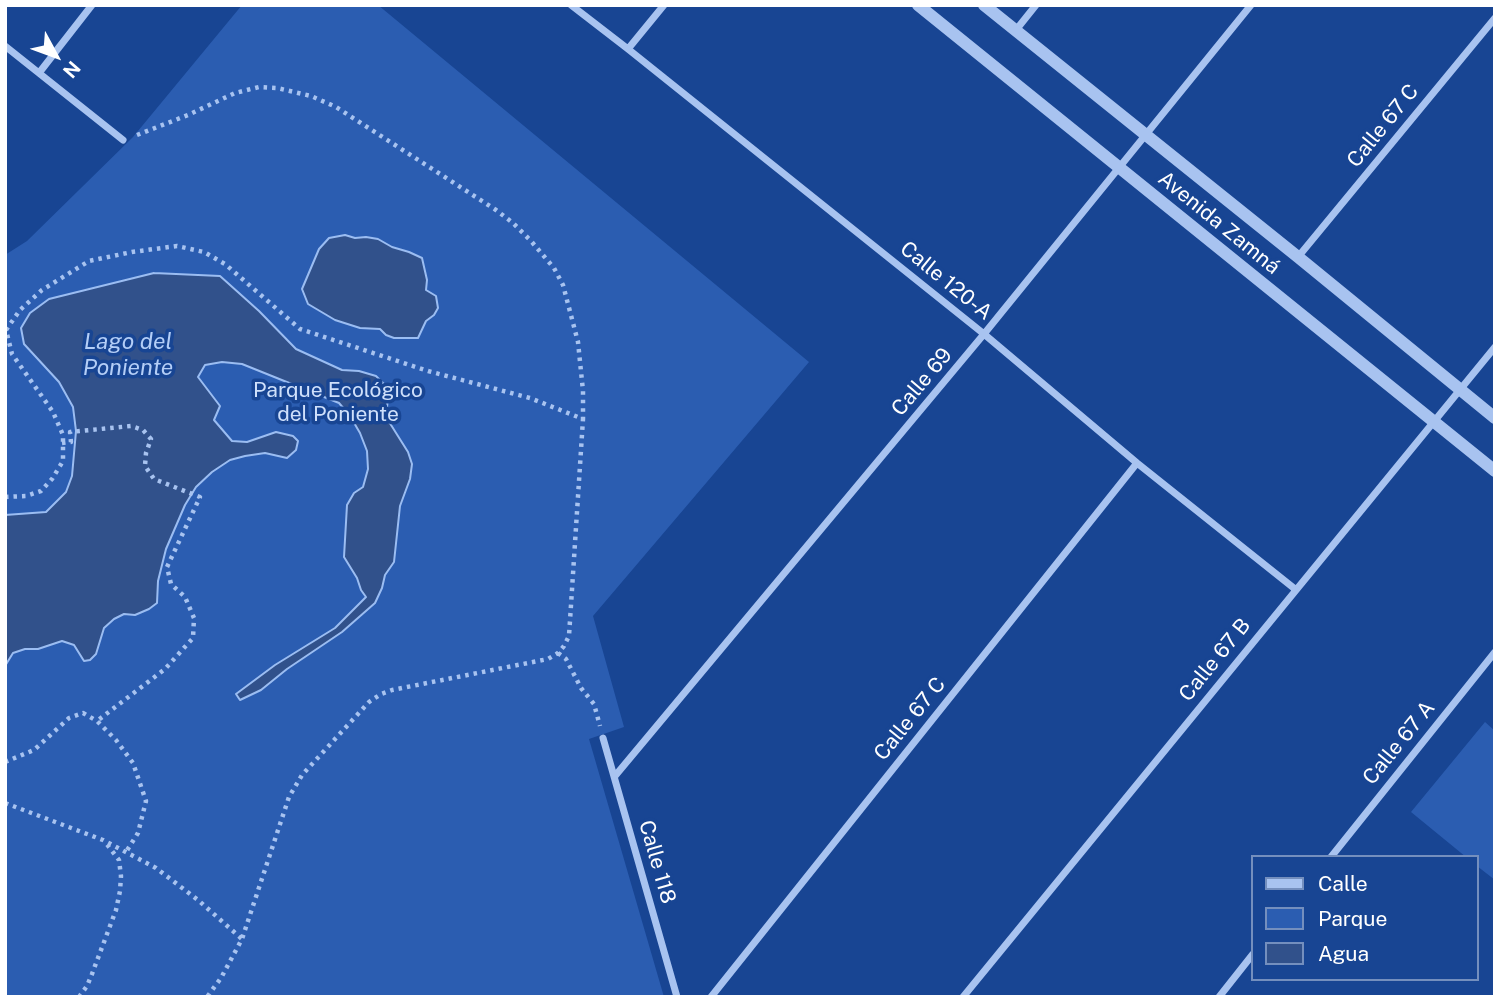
<!DOCTYPE html>
<meta charset="utf-8">
<style>
body{margin:0}
#map{position:relative;width:1500px;height:1002px;overflow:hidden;background:#184593;font-family:"Public Sans",sans-serif}
canvas{display:block}
.frame{position:absolute;inset:0;border:7px solid #fff;pointer-events:none}
.legend{position:absolute;left:1251px;top:855px;width:228px;height:126px;box-sizing:border-box;background:#184593;border:2px solid #748fbe;margin:0;padding:9px 12px;list-style:none;font-size:21px;color:#fff}
.legend li{display:flex;align-items:center;gap:14px;height:35px}
.legend b{width:35px;border:2px solid #748fbe}
.north{position:absolute;left:21px;top:21px;width:70px;height:70px;-webkit-text-stroke:5px #184593;paint-order:stroke;rotate:131deg;font-size:19px;font-weight:700;line-height:28px;text-align:center;color:#fff}
.north::after{content:'';display:block;margin:auto;width:24px;height:32px;background:#fff;clip-path:polygon(50% 0,100% 100%,50% 72%,0 100%)}
</style>
<div id="map">
<canvas width="1500" height="1002"></canvas>
<div class="frame"></div>
<ul class="legend">
<li><b style="height:9px;background:#a8c3f0"></b>Calle</li>
<li><b style="height:19px;background:#2b5db1"></b>Parque</li>
<li><b style="height:19px;background:#31518b"></b>Agua</li>
</ul>
<div class="north">N</div>
</div>
<script>
const ctx = document.querySelector('canvas').getContext('2d');
ctx.lineJoin = 'round';
function fillPath(path, color) { ctx.fillStyle = color; ctx.fill(path, 'evenodd'); }
const shape = rows => new Path2D(rows.map(r => 'M' + r).join(''));
function strokePath(path, color, width, dash) { ctx.strokeStyle = color; ctx.lineWidth = width; ctx.lineCap = dash ? 'butt' : 'round'; ctx.setLineDash(dash || []); ctx.stroke(path); }
function drawText(font, color, halo, rows, align = 'center') {
  ctx.font = font + ' "Public Sans",sans-serif'; ctx.lineWidth = 7; ctx.setLineDash([]); ctx.textBaseline = 'middle'; ctx.strokeStyle = halo; ctx.fillStyle = color; for (const [text, x, y, turn = 0] of rows) {
    ctx.save(); ctx.translate(x, y); ctx.rotate((+turn || 0) * Math.PI / 180); ctx.textAlign = isNaN(turn) ? turn : align; if (halo) ctx.strokeText(text, 0, 0); ctx.fillText(text, 0, 0); ctx.restore();
  }
}
fillPath(shape([
 [242,5,378,5,809,362,593,616,624,727,589,739,664,997,5,997,5,255,27,241,133,137],
 [1485,722,1495,731,1495,880,1477,866,1477,857,1466,857,1411,812]
]), '#2b5db1');
const water = shape([
 [345,235,355,238,366,237,378,239,392,247,409,252,422,258,427,280,426,290,436,296,438,308,434,315,426,321,418,338,394,338,386,335,380,329,360,328,335,320,308,304,302,289,319,249,329,238,345,235],
 [154,273,220,276,259,311,296,349,342,370,359,371,376,376,385,385,388,398,386,417,408,452,412,464,410,479,400,506,394,562,385,575,382,588,375,603,342,632,287,669,261,690,240,700,236,694,275,665,335,628,366,597,361,590,357,578,344,557,347,505,354,493,363,487,368,469,367,451,360,433,350,416,339,403,242,364,222,362,205,365,198,377,220,406,214,420,232,441,247,442,276,432,293,436,298,441,296,450,287,458,265,453,245,456,230,460,212,472,196,487,185,505,166,549,158,581,157,603,149,609,135,615,124,614,114,619,104,628,96,654,90,660,84,661,74,645,62,641,38,649,25,649,13,653,5,666,5,515,46,512,66,492,72,476,76,431,73,407,59,382,24,344,21,328,30,313,49,299,154,273]
]);
fillPath(water, '#31518b');
strokePath(water, '#9bbdf2', 2);
strokePath(shape([
 [137,135,188,115,235,93,259,87,277,88,311,96,336,107,496,210,513,223,531,241,554,268,563,285,578,342,583,391,583,419],
 [62,443,71,442,70,432,131,426,143,430,151,439,146,453,145,466,154,479,200,497,167,567,171,584,185,597,194,618,193,638,165,669,97,721],
 [5,497,26,496,41,491,52,479,63,461,63,435,53,412,12,354,6,330,20,310,42,290,89,261,132,252,177,246,204,252,225,264,300,329,428,371,530,398,583,419,569,636,564,646,558,653,548,659,392,690,381,694,369,702,302,775,289,797,242,939,221,978,207,997],
 [558,653,566,659,581,688,594,704,600,726],
 [5,762,34,750,69,718,83,713,97,721,116,740,133,763,146,801,138,833,126,852],
 [5,803,103,840,156,868,198,900,242,939],
 [79,997,87,986,92,974,116,910,120,891,121,876,119,860,106,843]
]), '#a8c3f0', 4.5, [3.5, 5]);
strokePath(shape([
 [571,5,628,49,984,334,1137,463,1295,589],
 [1016,30,1036,5],
 [5,46,123,140],
 [628,49,664,5],
 [39,73,92,5],
 [1298,257,1495,18],
 [603,738,677,997],
 [615,776,984,334,1251,5],
 [1331,857,1495,652],
 [711,997,1137,463],
 [963,997,1495,347],
 [1219,997,1253,954]
]), '#a8c3f0', 7);
strokePath(shape([
 [918,5,1495,471],
 [984,5,1298,257,1495,418]
]), '#a8c3f0', 12);
drawText('21px', '#fff', '#184593', [
 ["Calle 67 C",1383,126,-51],
 ["Avenida Zamná",1219,223,39],
 ["Calle 120-A",946,281,39],
 ["Calle 69",922,382,-50],
 ["Calle 67 B",1215,660,-51],
 ["Calle 67 C",910,719,-51],
 ["Calle 67 A",1399,743,-51],
 ["Calle 118",657,862,74]
]);
drawText('21px', '#cfe0fb', '#184593', [
 ["Parque Ecológico",338,391],
 ["del Poniente",338,415]
]);
drawText('italic 23px', '#b4cef7', '#184593', [
 ["Lago del",128,342],
 ["Poniente",128,368]
]);
</script>
